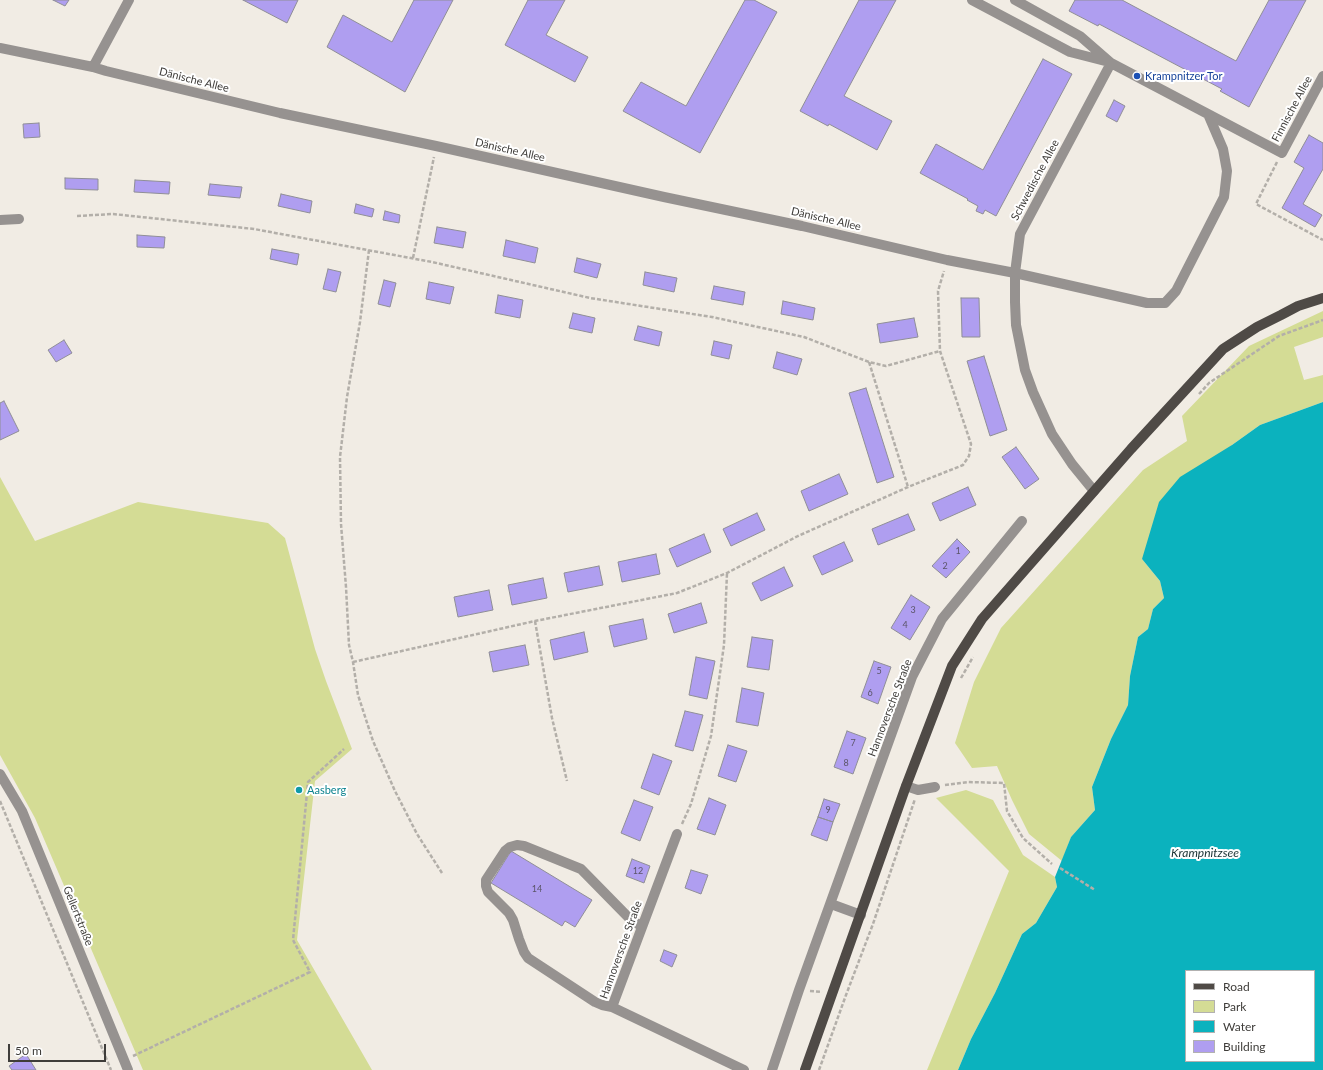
<!DOCTYPE html>
<meta charset="utf-8">
<style>
body{margin:0}
#map{position:relative;width:1323px;height:1070px;overflow:hidden;background:#f1ece4;font-family:Lato,sans-serif}
canvas{display:block}
.legend{position:absolute;left:1185px;top:970px;width:130px;height:92px;box-sizing:border-box;background:#fff;border:1px solid #b2b1b0;margin:0;padding:5px 7px;list-style:none;font-size:12px;color:#3f3d3a}
.legend li{display:flex;align-items:center;gap:8px;height:20px}
.legend b{width:20px;border:1px solid #b2b1b0}
.scale{position:absolute;left:8px;top:1044px;width:98px;height:18px;box-sizing:border-box;border:2px solid #3f3d3a;border-top:0;padding-left:5px;font-size:12px;line-height:14px;white-space:nowrap;color:#3f3d3a;-webkit-text-stroke:3px #fff;paint-order:stroke}
</style>
<div id="map">
<canvas width="1323" height="1070"></canvas>
<ul class="legend">
<li><b style="height:5px;background:#4f4a46"></b>Road</li>
<li><b style="height:11px;background:#d4dc95"></b>Park</li>
<li><b style="height:11px;background:#0bb2be"></b>Water</li>
<li><b style="height:11px;background:#af9ef0"></b>Building</li>
</ul>
<div class="scale">50 m</div>
</div>
<script>
const ctx = document.querySelector('canvas').getContext('2d');
ctx.lineJoin = 'round';
function fillPath(path, color) { ctx.fillStyle = color; ctx.fill(path, 'evenodd'); }
const shape = rows => new Path2D(rows.map(r => 'M' + r).join(''));
function strokePath(path, color, width, dash) { ctx.strokeStyle = color; ctx.lineWidth = width; ctx.lineCap = dash ? 'butt' : 'round'; ctx.setLineDash(dash || []); ctx.stroke(path); }
function drawText(font, color, halo, rows, align = 'center') {
  ctx.font = font + ' Lato,sans-serif'; ctx.lineWidth = 4; ctx.setLineDash([]); ctx.textBaseline = 'middle'; ctx.strokeStyle = halo; ctx.fillStyle = color; for (const [text, x, y, turn = 0] of rows) {
    ctx.save(); ctx.translate(x, y); ctx.rotate((+turn || 0) * Math.PI / 180); ctx.textAlign = isNaN(turn) ? turn : align; if (halo) ctx.strokeText(text, 0, 0); ctx.fillText(text, 0, 0); ctx.restore();
  }
}
fillPath(shape([
 [1323,311,1323,337,1294,347,1304,380,1323,375,1323,402,1260,425,1232,445,1142,559,1160,581,1164,598,1153,609,1148,629,1138,637,1130,676,1128,705,1111,739,1092,787,1095,810,1071,837,1062,861,1029,834,1012,800,997,766,972,768,955,743,974,682,1001,628,1143,470,1187,441,1182,416,1249,346],
 [0,477,35,541,138,502,268,523,285,538,315,649,326,681,352,749,315,781,297,940,372,1070,143,1070,35,818,0,755],
 [966,790,993,800,1023,855,1055,877,1057,887,1036,923,1022,934,995,993,971,1039,958,1070,927,1070,1009,871,936,798]
]), '#d4dc95');
fillPath(shape([
 [1323,402,1323,1070,958,1070,971,1039,995,993,1022,934,1036,923,1057,887,1055,877,1071,837,1095,810,1092,787,1111,739,1128,705,1130,676,1138,637,1148,629,1153,609,1164,598,1160,581,1142,559,1159,502,1180,477,1232,445,1260,425],
 [1186,971,1314,971,1314,1061,1186,1061]
]), '#0bb2be');
const building = shape([
 [53,0,69,0,65,6,53,0],
 [243,0,298,0,287,23,243,0],
 [414,0,453,0,405,92,327,47,343,15,392,42,414,0],
 [528,0,565,0,546,35,588,57,575,82,505,45,528,0],
 [745,0,754,0,777,12,700,153,623,111,641,82,686,106,745,0],
 [859,0,896,0,844,96,892,121,877,150,829,124,828,126,800,111,859,0],
 [1075,0,1122,0,1236,61,1269,0,1306,0,1249,107,1220,91,1222,89,1099,24,1098,26,1069,11,1075,0],
 [1043,59,1072,74,996,216,985,210,983,214,976,211,978,206,967,200,968,199,920,173,936,144,983,170,1043,59],
 [1114,100,1125,106,1117,122,1106,116,1114,100],
 [39,123,40,137,24,138,23,124,39,123],
 [1309,135,1323,143,1323,169,1303,204,1322,215,1315,227,1282,208,1304,168,1294,162,1309,135],
 [65,178,98,179,98,190,65,189,65,178],
 [135,180,170,182,169,194,134,192,135,180],
 [210,184,242,187,240,198,208,195,210,184],
 [281,194,312,201,310,213,278,206,281,194],
 [356,204,374,209,372,217,354,213,356,204],
 [385,211,400,215,399,223,383,220,385,211],
 [437,227,466,232,463,248,434,243,437,227],
 [137,235,165,237,164,248,137,247,137,235],
 [506,240,538,248,535,263,503,256,506,240],
 [272,249,299,254,297,265,270,259,272,249],
 [577,258,601,264,597,278,574,272,577,258],
 [328,269,341,272,336,292,323,289,328,269],
 [645,272,677,278,674,292,643,285,645,272],
 [384,280,396,283,390,307,378,304,384,280],
 [429,282,454,287,450,304,426,299,429,282],
 [714,286,745,292,743,305,711,299,714,286],
 [498,295,523,300,520,318,495,313,498,295],
 [961,298,979,298,980,337,962,337,961,298],
 [783,301,815,308,813,320,781,314,783,301],
 [573,313,595,318,592,333,569,328,573,313],
 [914,318,918,337,880,343,877,324,914,318],
 [638,326,662,332,659,346,634,340,638,326],
 [64,340,72,353,56,362,48,350,64,340],
 [714,341,732,345,729,359,711,355,714,341],
 [777,352,802,359,797,375,773,368,777,352],
 [984,356,1007,430,990,436,967,361,984,356],
 [866,388,894,477,877,483,849,393,866,388],
 [4,401,19,431,0,440,0,403,4,401],
 [1016,447,1039,479,1025,489,1002,457,1016,447],
 [839,474,848,494,809,511,801,491,839,474],
 [968,487,976,505,940,521,932,503,968,487],
 [757,513,765,530,731,546,723,529,757,513],
 [908,514,915,530,878,545,872,529,908,514],
 [704,534,711,552,677,567,669,549,704,534],
 [957,539,970,552,946,578,932,566,957,539],
 [844,542,853,561,822,575,813,556,844,542],
 [656,554,660,574,622,582,618,562,656,554],
 [599,566,603,585,568,592,564,573,599,566],
 [784,567,793,586,761,601,752,583,784,567],
 [543,578,547,598,512,605,508,585,543,578],
 [489,590,493,610,458,617,454,597,489,590],
 [911,595,930,607,910,640,891,628,911,595],
 [701,603,707,623,674,633,668,614,701,603],
 [643,619,647,639,614,647,609,626,643,619],
 [584,632,588,652,554,660,550,640,584,632],
 [752,637,773,640,769,670,747,667,752,637],
 [525,645,529,665,493,672,489,652,525,645],
 [696,657,715,661,707,699,689,695,696,657],
 [874,661,891,667,878,704,861,697,874,661],
 [742,688,764,693,758,726,736,722,742,688],
 [685,711,703,715,693,751,675,746,685,711],
 [847,731,866,738,853,774,834,767,847,731],
 [728,745,747,751,736,782,718,776,728,745],
 [653,754,672,761,659,795,641,788,653,754],
 [709,798,726,805,715,835,697,829,709,798],
 [824,799,840,804,833,822,818,817,824,799],
 [634,800,653,807,640,841,621,833,634,800],
 [818,817,833,822,827,841,811,835,818,817],
 [511,851,592,900,575,927,565,921,562,926,491,883,511,851],
 [632,859,650,866,644,883,626,876,632,859],
 [691,870,708,875,701,894,685,888,691,870],
 [664,950,677,955,672,967,660,961,664,950],
 [26,1054,36,1070,12,1070,9,1066,26,1054]
]);
fillPath(building, '#af9ef0');
strokePath(building, '#8f8e96', 1);
strokePath(shape([
 [1277,162,1256,204,1323,240],
 [77,216,113,214,254,229,432,262,590,298,712,317,804,337,869,362,886,366,940,351],
 [369,250,360,322,347,397,340,457,341,524,346,587,349,645,353,662,358,695,373,741,395,791,417,834,442,873],
 [413,258,434,157],
 [869,362,908,487],
 [1199,394,1209,383,1279,336,1323,320],
 [535,621,552,718,567,781],
 [353,662,535,621,677,593,727,573,798,536,908,487,963,465,969,456,971,444,940,351,938,291,944,271],
 [961,678,973,657],
 [945,785,968,782,1004,783,1007,811,1023,838,1052,864],
 [0,801,111,1070],
 [682,824,691,804,711,736,724,645,727,573],
 [1060,868,1095,890],
 [810,991,822,992],
 [133,1056,310,972,293,940,308,782,344,749],
 [819,1070,846,995,873,924,915,799]
]), '#b3afa9', 2.5, [4, 2]);
strokePath(shape([
 [972,0,1070,52,1109,62],
 [1015,0,1080,36,1111,63,1282,153,1323,76],
 [0,48,93,67,106,71,280,113,436,146,664,197,802,226,947,260,1015,273,1147,303,1165,303,1176,291,1224,197,1227,171,1223,149,1208,114],
 [93,67,129,0],
 [0,220,19,219],
 [1094,491,1072,464,1052,434,1033,392,1025,370,1016,325,1015,302,1015,273,1020,234,1111,63],
 [0,774,22,811,128,1070],
 [906,786,918,790,935,787],
 [831,904,861,915],
 [642,926,632,921,581,869,524,846,517,845,510,847,505,851,486,880,486,886,488,892,509,913,513,920,519,939,524,952,528,958,595,1002,602,1005,612,1007,744,1070],
 [612,1007,677,834],
 [772,1070,799,990,912,677,942,619,1022,521]
]), '#969290', 10);
strokePath(shape([
 [805,1070,906,786,952,666,982,619,1131,449,1223,349,1257,327,1281,315,1298,306,1323,298]
]), '#4f4a46', 10);
for (const [x, y, r, color] of [
 [1137,76,4,"#1a4fb4"],
 [299,790,4,"#0f9aa8"]
]) { const dot = new Path2D(); dot.arc(x, y, r, 0, 2 * Math.PI); ctx.fillStyle = color; ctx.fill(dot); strokePath(dot, '#fff', 1.5); }
drawText('9px', '#5b5568', null, [
 ["1",958,551],
 ["2",945,566],
 ["3",913,610],
 ["4",905,625],
 ["5",879,671],
 ["6",870,693],
 ["7",853,743],
 ["8",846,763],
 ["9",828,810],
 ["12",638,871],
 ["14",537,889]
]);
drawText('11px', '#164399', '#fff', [
 ["Krampnitzer Tor",1145,76]
], 'left');
drawText('11px', '#3f3d3a', '#fff', [
 ["Dänische Allee",194,80,14],
 ["Finnische Allee",1292,109,-62],
 ["Dänische Allee",510,150,13],
 ["Schwedische Allee",1035,180,-62],
 ["Dänische Allee",826,219,13],
 ["Hannoversche Straße",890,708,-69],
 ["Gellertstraße",78,916,68],
 ["Hannoversche Straße",621,950,-70]
]);
drawText('11px', '#0d838f', '#fff', [
 ["Aasberg",307,790]
], 'left');
drawText('italic 12px', '#193133', '#fff', [
 ["Krampnitzsee",1205,853]
]);
</script>
